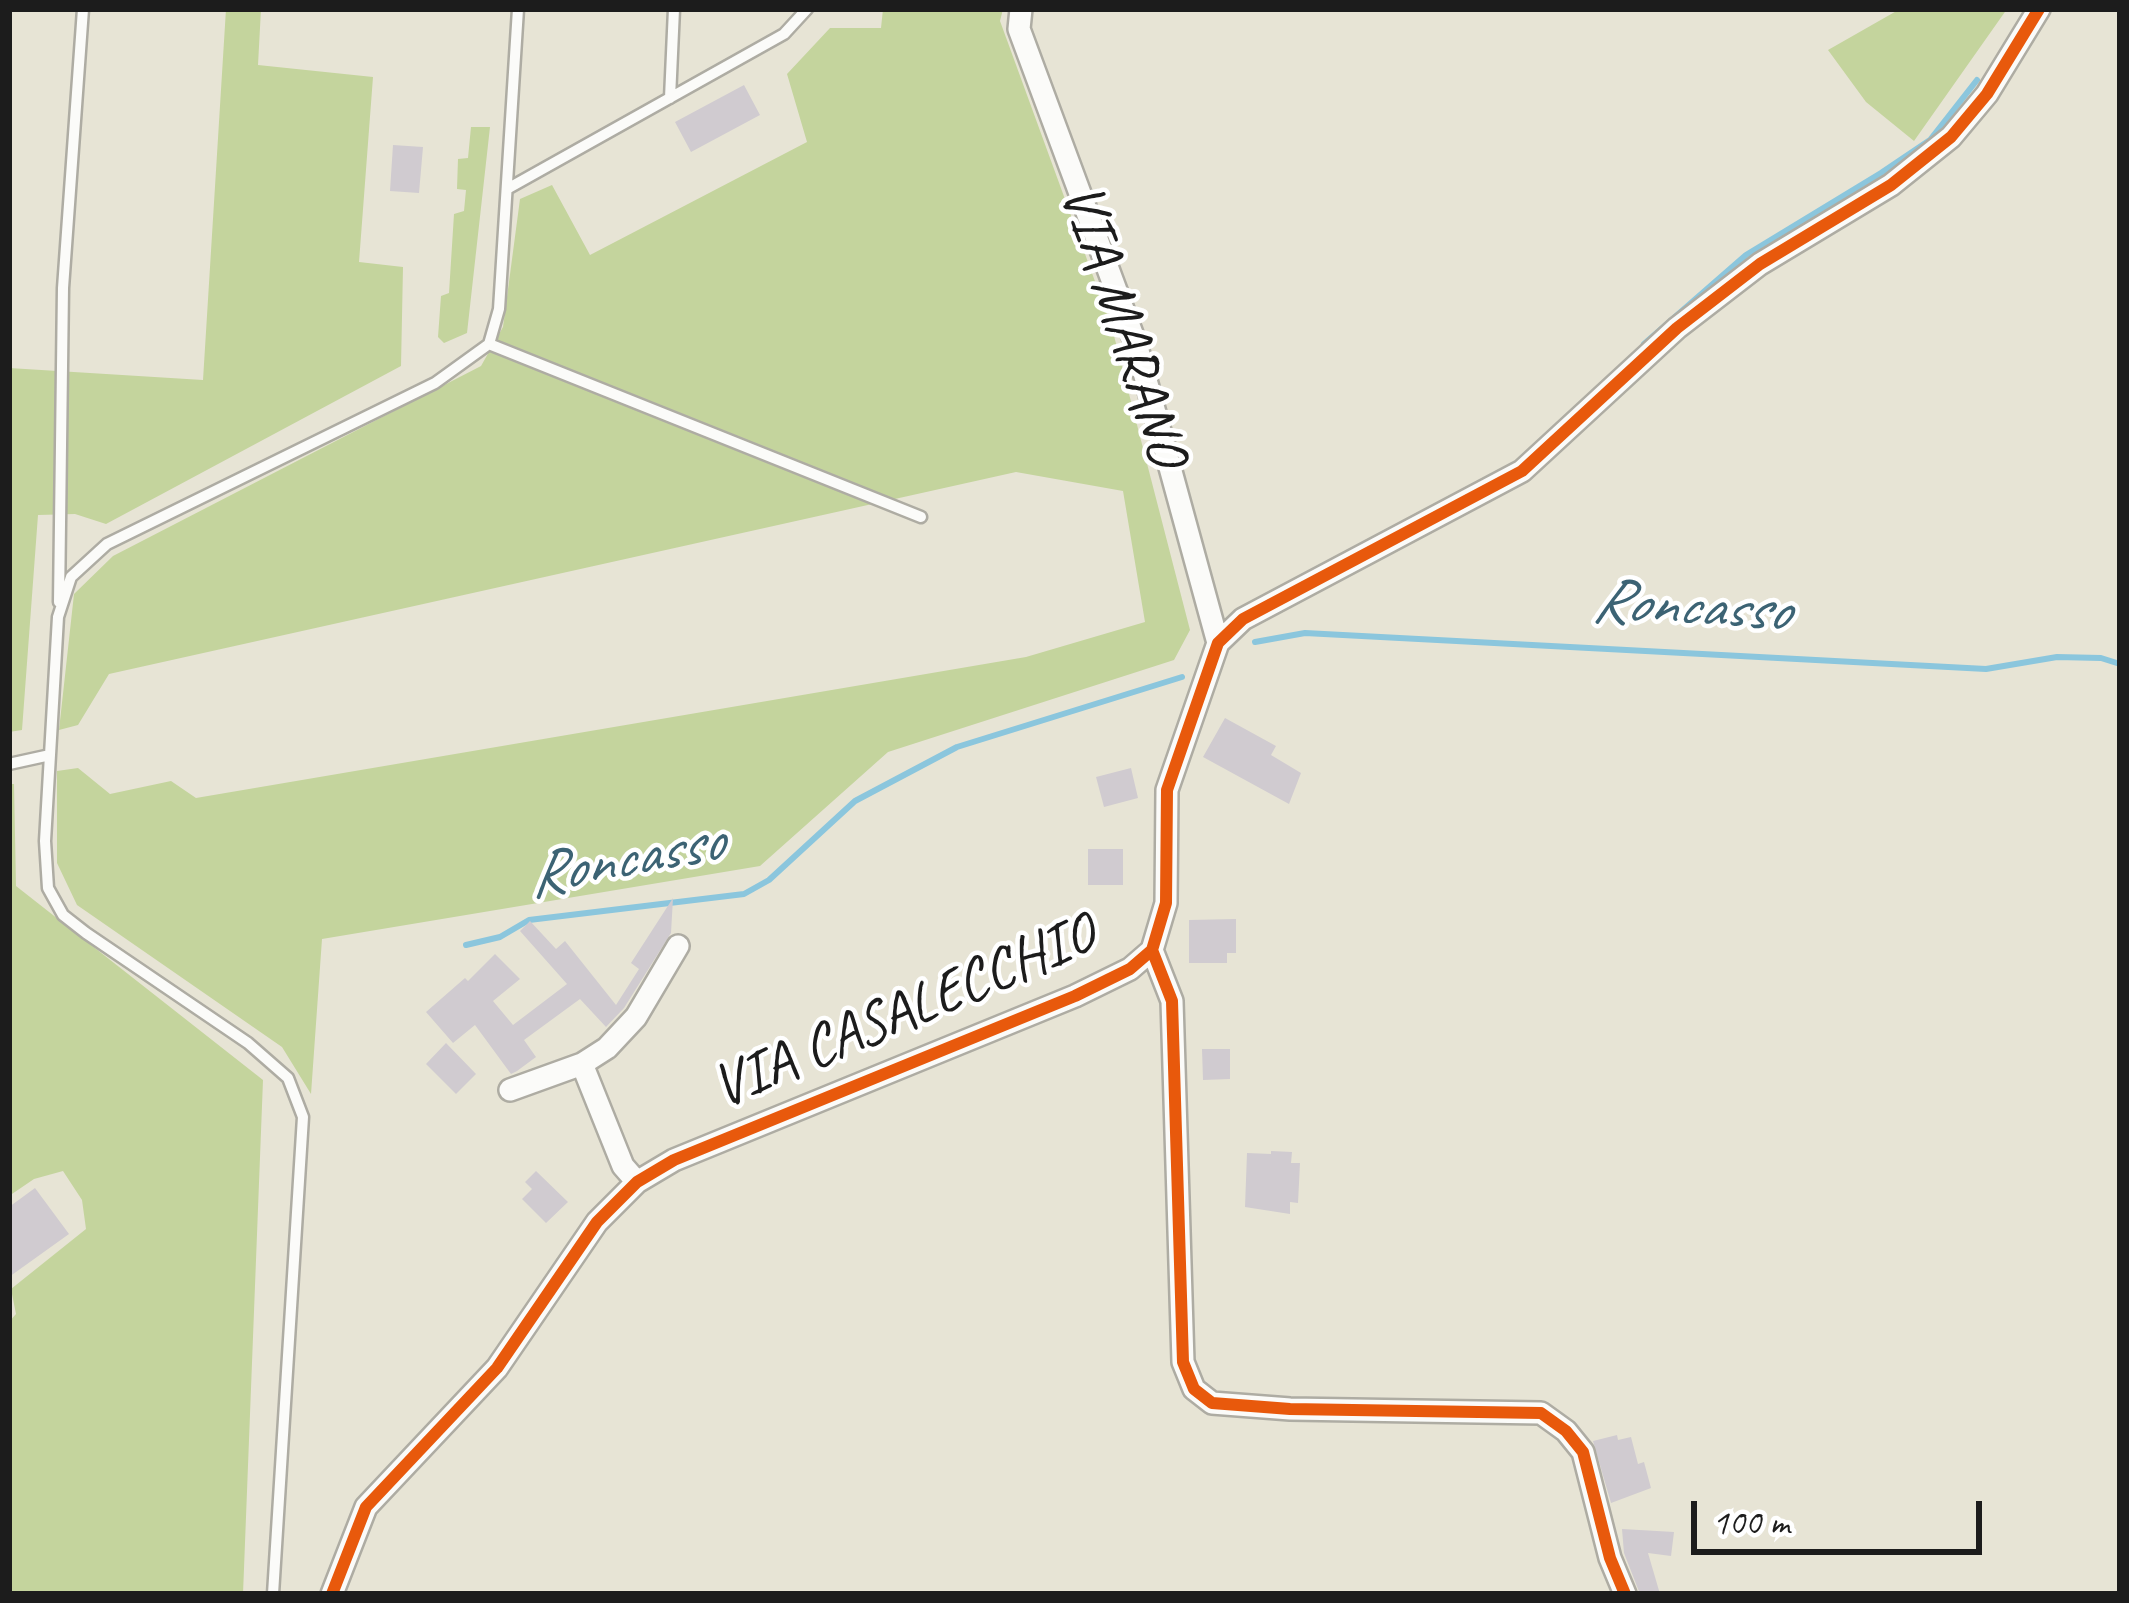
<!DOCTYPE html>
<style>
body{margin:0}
#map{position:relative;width:2129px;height:1603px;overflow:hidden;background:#e7e4d5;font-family:Caveat,sans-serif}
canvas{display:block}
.frame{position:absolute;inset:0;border:12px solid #1c1c1c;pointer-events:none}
.scale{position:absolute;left:1691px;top:1501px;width:291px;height:54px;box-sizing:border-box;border:6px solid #1c1c1c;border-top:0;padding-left:15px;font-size:36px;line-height:42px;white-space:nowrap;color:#1c1c1c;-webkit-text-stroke:9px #fff;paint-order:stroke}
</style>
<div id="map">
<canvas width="2129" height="1603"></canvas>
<div class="frame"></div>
<div class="scale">100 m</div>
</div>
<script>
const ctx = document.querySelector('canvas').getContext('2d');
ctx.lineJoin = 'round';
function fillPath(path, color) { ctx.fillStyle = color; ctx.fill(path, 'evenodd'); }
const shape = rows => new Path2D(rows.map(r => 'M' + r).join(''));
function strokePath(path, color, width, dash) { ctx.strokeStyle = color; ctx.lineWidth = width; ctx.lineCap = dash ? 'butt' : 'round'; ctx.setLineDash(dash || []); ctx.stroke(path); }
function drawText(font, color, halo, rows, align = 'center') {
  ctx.font = font + ' Caveat,sans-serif'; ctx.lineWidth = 9; ctx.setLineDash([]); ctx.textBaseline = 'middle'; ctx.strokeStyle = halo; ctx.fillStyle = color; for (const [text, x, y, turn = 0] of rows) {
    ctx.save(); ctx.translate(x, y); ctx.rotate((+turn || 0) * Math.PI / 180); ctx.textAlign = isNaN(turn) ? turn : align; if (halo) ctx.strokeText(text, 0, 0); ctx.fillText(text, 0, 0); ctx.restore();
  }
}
fillPath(shape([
 [226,9,261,9,258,65,373,77,359,262,403,267,401,366,106,524,75,514,38,515,22,730,9,732,9,368,203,380],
 [883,9,1003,9,1000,21,1112,328,1190,630,1174,660,888,752,760,866,322,939,311,1094,282,1047,77,905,57,863,57,771,78,768,110,794,171,781,196,798,1026,657,1145,622,1123,491,1016,472,109,674,78,725,59,730,74,594,113,556,481,366,503,327,520,199,552,185,590,255,807,142,787,74,830,28,881,28],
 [1900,9,2007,9,1914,141,1866,102,1828,50],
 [471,127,490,127,467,333,444,343,438,337,441,296,449,293,454,214,464,211,466,190,457,189,458,159,468,158],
 [9,784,14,784,16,886,263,1080,243,1594,9,1594,9,1322,16,1314,11,1289,86,1229,82,1200,63,1171,34,1179,9,1196]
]), '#c4d49d');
strokePath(shape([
 [1644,344,1746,255,1881,173,1930,140,1977,80],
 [1255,642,1305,633,1986,669,2057,657,2101,658,2120,664],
 [466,945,500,937,529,920,744,894,769,880,855,801,957,747,1182,677]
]), '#8bc6dd', 6);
fillPath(shape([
 [744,85,760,115,691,152,675,122],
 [393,145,423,147,419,193,390,191],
 [1225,718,1276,746,1271,755,1301,773,1289,804,1203,757],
 [1131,768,1138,798,1104,807,1096,777],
 [1088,849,1123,849,1123,885,1088,885],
 [673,898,671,933,624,1008,606,1027,580,999,524,1040,536,1057,517,1071,511,1074,475,1025,453,1043,426,1012,465,978,468,981,495,954,520,979,493,1001,513,1025,567,984,520,931,530,921,556,949,565,941,616,1005,639,969,631,963],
 [1236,919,1236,953,1227,953,1227,963,1189,963,1189,920],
 [446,1043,476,1074,456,1094,426,1064],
 [1202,1049,1230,1049,1230,1079,1203,1080],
 [1271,1151,1292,1152,1291,1163,1300,1163,1298,1203,1290,1202,1290,1214,1245,1207,1247,1153,1271,1154],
 [536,1171,568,1202,546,1223,522,1199,532,1189,525,1182],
 [35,1188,69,1234,9,1277,9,1207],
 [1617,1435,1618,1440,1631,1437,1638,1464,1644,1462,1651,1488,1611,1503,1593,1441],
 [1622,1529,1674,1532,1671,1556,1648,1553,1660,1594,1640,1594,1624,1553]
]), '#d0cbd0');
const service = shape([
 [670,98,674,9],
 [507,189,784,34,807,9],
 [489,344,921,517],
 [59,602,63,288,83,9],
 [9,764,50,755],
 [273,1594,303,1117,288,1078,248,1043,86,933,63,915,48,888,45,841,58,617,71,577,107,544,435,383,489,344,499,309,518,9]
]);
const minor = shape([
 [1021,9,1019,29,1137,347,1218,643],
 [1152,950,1172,1001,1183,1362,1194,1389,1212,1403,1290,1409,1541,1413,1566,1431,1583,1452,1610,1558,1625,1594],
 [582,1064,623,1166,637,1182],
 [510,1090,582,1064,607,1048,636,1017,678,946],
 [332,1594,366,1507,497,1368,597,1222,637,1182,674,1160,1075,996,1130,969,1152,950,1166,903,1167,790,1218,643,1243,619,1522,471,1677,328,1760,264,1891,185,1951,137,1987,94,2039,9]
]);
strokePath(service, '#aeaca3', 15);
strokePath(minor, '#aeaca3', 26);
strokePath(service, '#fbfbf9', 10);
strokePath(minor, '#fbfbf9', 21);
strokePath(shape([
 [1152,950,1172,1001,1183,1362,1194,1389,1212,1403,1290,1409,1541,1413,1566,1431,1583,1452,1610,1558,1625,1594],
 [332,1594,366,1507,497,1368,597,1222,637,1182,674,1160,1075,996,1130,969,1152,950,1166,903,1167,790,1218,643,1243,619,1522,471,1677,328,1760,264,1891,185,1951,137,1987,94,2039,9]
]), '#e8590c', 12);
drawText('60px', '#1c1c1c', '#fff', [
 ["VIA MARANO",1122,325,72],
 ["VIA CASALECCHIO",904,1013,-23]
]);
drawText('italic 63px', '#3c6374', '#fff', [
 ["Roncasso",1690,608,3],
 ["Roncasso",625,861,-11]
]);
</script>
